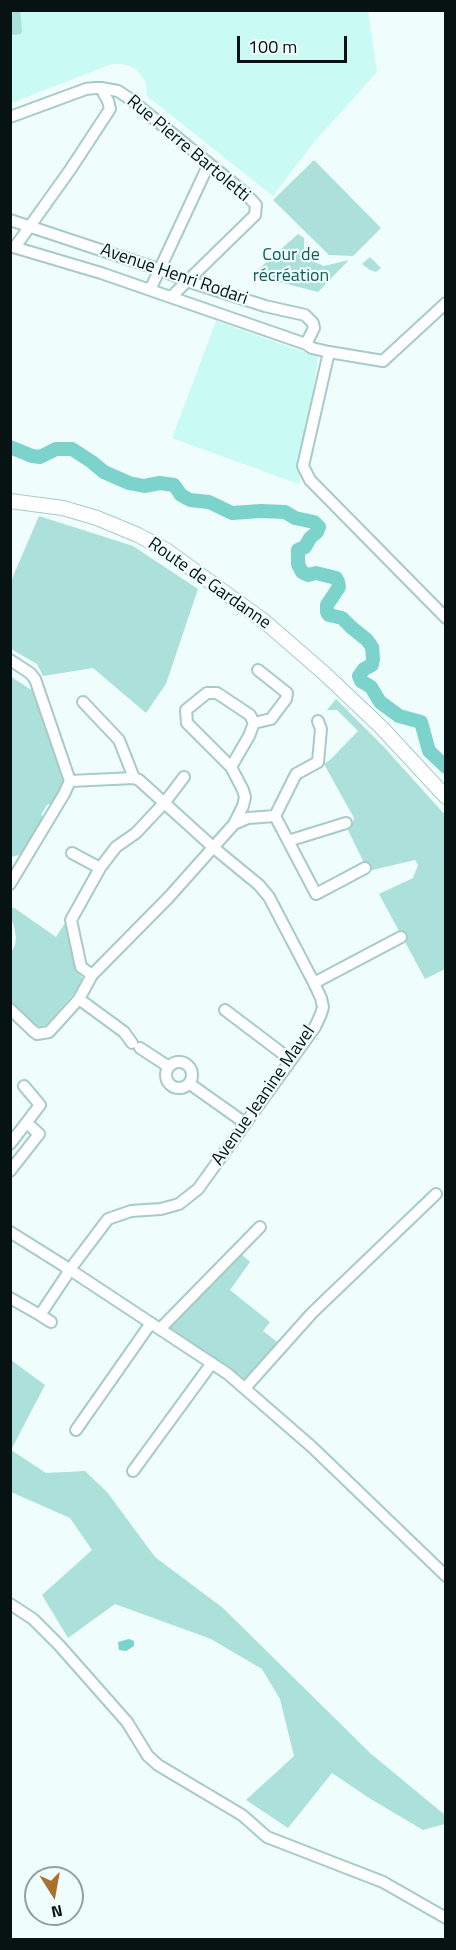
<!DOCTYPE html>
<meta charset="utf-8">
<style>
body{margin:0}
#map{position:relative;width:456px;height:1950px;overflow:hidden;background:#effefc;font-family:"Titillium Web",sans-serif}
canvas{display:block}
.frame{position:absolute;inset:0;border:12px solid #061312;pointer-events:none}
.north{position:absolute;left:24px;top:1866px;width:60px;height:60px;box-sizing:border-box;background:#effefc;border:2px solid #92a09e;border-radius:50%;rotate:169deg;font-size:16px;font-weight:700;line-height:24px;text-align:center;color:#061312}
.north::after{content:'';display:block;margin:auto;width:21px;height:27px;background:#a9702e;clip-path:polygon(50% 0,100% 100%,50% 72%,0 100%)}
.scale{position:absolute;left:237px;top:36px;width:110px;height:27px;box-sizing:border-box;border:3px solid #061312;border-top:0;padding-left:8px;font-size:18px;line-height:21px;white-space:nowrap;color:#061312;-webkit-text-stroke:4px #effefc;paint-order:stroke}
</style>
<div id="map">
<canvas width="456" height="1950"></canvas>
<div class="frame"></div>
<div class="north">N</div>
<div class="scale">100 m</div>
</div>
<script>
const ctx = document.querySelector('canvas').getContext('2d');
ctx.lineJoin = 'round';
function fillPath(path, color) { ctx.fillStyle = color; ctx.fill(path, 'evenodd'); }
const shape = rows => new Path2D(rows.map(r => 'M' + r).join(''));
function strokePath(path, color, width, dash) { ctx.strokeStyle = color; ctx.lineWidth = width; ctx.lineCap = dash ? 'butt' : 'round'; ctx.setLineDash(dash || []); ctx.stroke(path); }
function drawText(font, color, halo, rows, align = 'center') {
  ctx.font = font + ' "Titillium Web",sans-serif'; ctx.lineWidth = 4.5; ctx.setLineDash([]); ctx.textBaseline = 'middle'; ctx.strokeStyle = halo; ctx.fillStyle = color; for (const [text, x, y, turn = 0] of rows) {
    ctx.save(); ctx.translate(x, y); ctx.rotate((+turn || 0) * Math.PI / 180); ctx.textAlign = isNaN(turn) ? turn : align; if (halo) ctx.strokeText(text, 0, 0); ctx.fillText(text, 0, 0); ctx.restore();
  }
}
fillPath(shape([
 [11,11,368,11,377,72,314,142,273,196,147,96,146,82,137,70,130,66,121,64,112,64,11,103],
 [216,321,318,357,299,484,172,438]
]), '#c9faf4');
fillPath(shape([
 [10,11,20,11,22,30,21,34,11,35],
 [314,160,381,228,353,256,329,255,273,200],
 [298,234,304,238,304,253,312,261,324,266,349,260,318,292,252,275],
 [370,257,381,268,376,272,370,270,362,264],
 [39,516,133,546,198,589,166,684,146,713,93,668,43,676,37,664,11,649,11,581],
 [10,676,36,693,64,783,52,806,49,804,47,805,41,815,45,817,23,854,11,857],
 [336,699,384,747,445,815,445,969,425,979,379,894,413,878,418,865,415,860,368,871,346,826,352,824,354,818,324,764,330,760,358,731,337,710,327,710],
 [13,907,56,937,67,920,75,970,81,976,83,981,80,987,46,1025,42,1026,38,1026,11,1002,11,953,15,945,16,937,14,926,11,918,11,912],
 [241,1254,250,1262,230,1290,270,1322,263,1331,280,1344,244,1381,169,1331,167,1326],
 [11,1360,45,1385,11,1450,46,1473,85,1471,107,1492,155,1557,223,1608,370,1753,445,1815,445,1824,423,1830,369,1798,332,1773,288,1828,246,1800,294,1756,280,1699,262,1669,211,1639,115,1604,68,1638,42,1595,92,1550,70,1518,11,1492]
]), '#ace0da');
fillPath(shape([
 [129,1639,134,1641,134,1646,126,1651,119,1650,118,1642]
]), '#7cd3cb');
strokePath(shape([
 [10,447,32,456,40,457,56,449,72,449,92,462,104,472,129,483,144,486,160,483,174,485,181,495,190,500,209,502,232,513,261,511,285,512,295,518,314,522,319,527,317,532,310,538,305,547,298,550,298,564,302,572,308,575,316,573,336,578,338,582,339,587,327,605,327,612,329,615,342,618,351,627,367,640,372,647,373,659,372,665,364,669,359,676,361,681,371,687,380,702,399,716,421,722,429,751,446,767]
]), '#7cd3cb', 14);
const minor = shape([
 [101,88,118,91,130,99,245,193,256,205,255,215,171,297],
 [10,117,86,89,95,88,101,88,103,92,108,101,110,109,70,170,15,247],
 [10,220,158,269,193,283,265,306,305,315,313,323,314,328,306,344],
 [10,246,101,273,306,344,312,348,329,352],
 [150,290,206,170,213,167],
 [446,303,383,361,329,352,303,466,310,480,446,618],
 [10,660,30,673,35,679,70,781,64,794,10,884],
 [83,702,119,740,134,778],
 [254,723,271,719,286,699,287,693,258,670],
 [231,767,249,736,254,723,250,715,217,693,207,693,186,710,187,723,231,767,243,790,245,797,243,806,234,824],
 [70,781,134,778,139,780,214,848,259,885,269,897,314,983,321,998,323,1007,321,1014,315,1027,198,1189,179,1204,161,1209,131,1211,108,1219,74,1264],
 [275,816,296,774,318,762,321,729,318,721],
 [288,841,346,823],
 [72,853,100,868],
 [92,975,81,967,71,920,100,868,116,847,136,833,165,802,184,777],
 [314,983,401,937],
 [79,999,124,1032,132,1043],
 [10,1009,32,1030,37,1034,49,1032,79,999,92,975,169,897,234,824,248,818,275,816,316,894,365,868],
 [225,1010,291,1060],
 [140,1048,169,1067],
 '166 1075a13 13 0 1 1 26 0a13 13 0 1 1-26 0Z',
 [190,1084,245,1123],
 [10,1144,40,1105,24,1086],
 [10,1171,39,1134,27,1123],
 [10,1232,66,1267,68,1273],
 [75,1273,228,1374,312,1447,446,1576],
 [10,1298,40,1315],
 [51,1322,40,1315,68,1273],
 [160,1329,260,1227],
 [245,1388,312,1313,436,1194],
 [76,1430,151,1323],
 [133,1471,212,1363],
 [10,1604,33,1619,59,1645,127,1722,148,1756,158,1765,242,1815,267,1837,383,1882,446,1918]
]);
const major = shape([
 [10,501,63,508,97,518,138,535,166,550,264,621,325,674,381,727,446,797]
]);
strokePath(minor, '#a7cbc7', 14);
strokePath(major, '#a7cbc7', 16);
strokePath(minor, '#fff', 10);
strokePath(major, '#fff', 14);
drawText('18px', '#061312', '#effefc', [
 ["Rue Pierre Bartoletti",188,149,40],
 ["Avenue Henri Rodari",174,275,19],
 ["Route de Gardanne",209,584,35],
 ["Avenue Jeanine Mavel",264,1096,-55]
]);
drawText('18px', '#125d58', '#effefc', [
 ["Cour de",291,256],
 ["récréation",291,277]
]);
</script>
